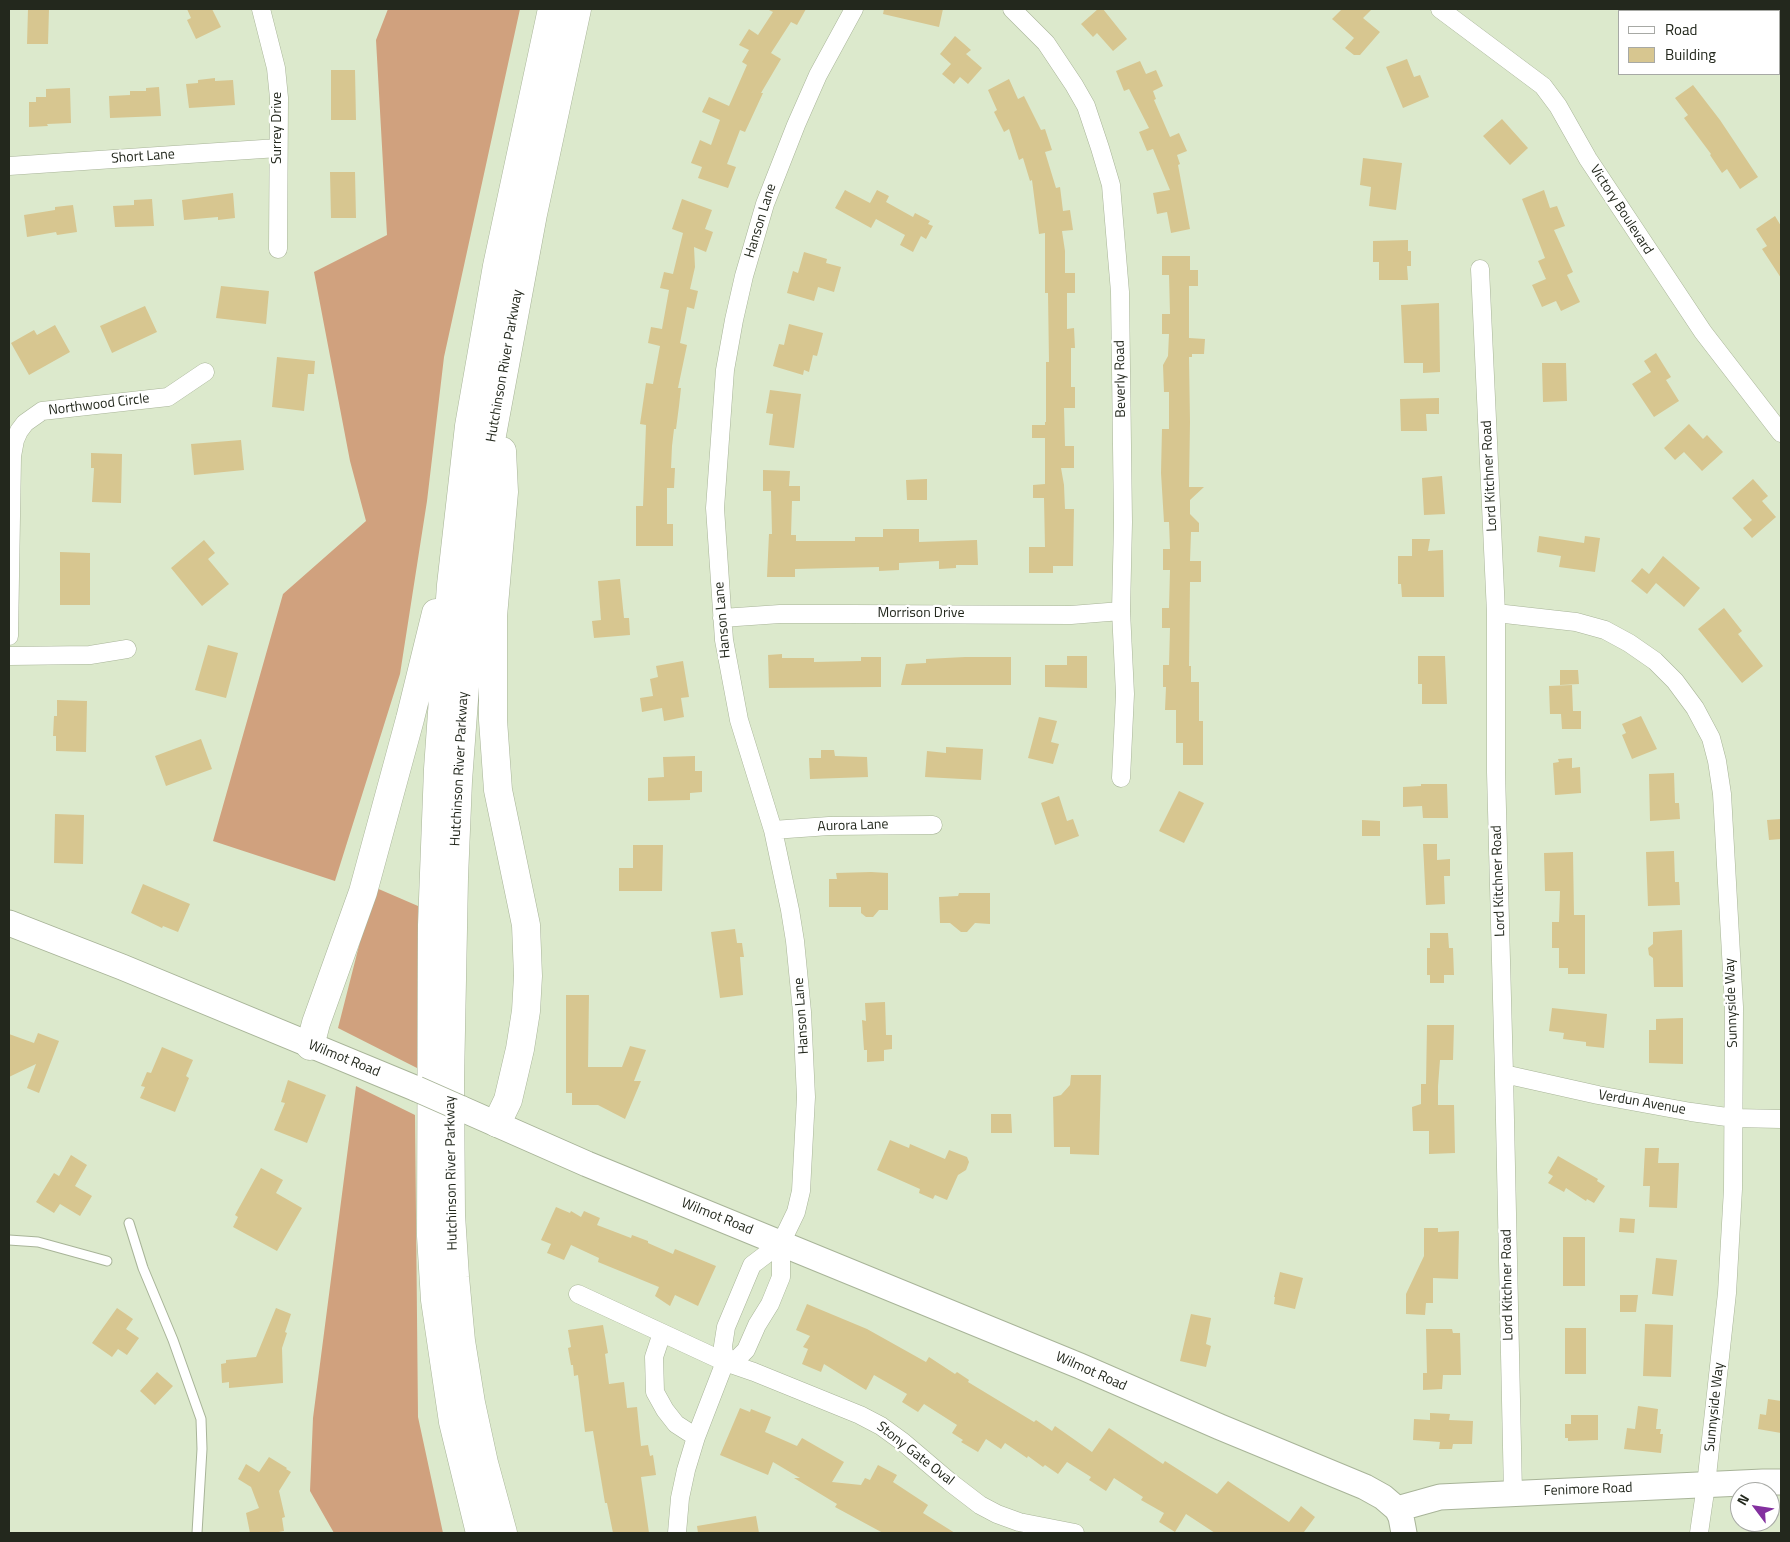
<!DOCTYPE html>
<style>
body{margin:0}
#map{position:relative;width:1790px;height:1542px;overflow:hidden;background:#dce9cc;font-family:"Titillium Web",sans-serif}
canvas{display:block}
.frame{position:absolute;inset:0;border:10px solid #23281d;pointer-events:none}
.legend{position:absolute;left:1618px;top:10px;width:162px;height:65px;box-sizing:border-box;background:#fff;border:1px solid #a7a9a5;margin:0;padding:6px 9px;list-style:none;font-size:15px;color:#23281d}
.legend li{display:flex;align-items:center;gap:10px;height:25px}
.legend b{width:25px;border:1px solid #a7a9a5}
.north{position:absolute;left:1730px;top:1482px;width:50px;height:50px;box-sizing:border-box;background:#fff;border:1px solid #a7a9a5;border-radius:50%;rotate:301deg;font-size:14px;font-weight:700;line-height:20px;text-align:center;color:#23281d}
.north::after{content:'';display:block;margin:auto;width:18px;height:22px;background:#83309f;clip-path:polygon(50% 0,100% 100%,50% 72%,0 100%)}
</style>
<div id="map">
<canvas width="1790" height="1542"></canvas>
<div class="frame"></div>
<ul class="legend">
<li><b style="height:6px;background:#fff"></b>Road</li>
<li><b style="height:14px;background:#d7c690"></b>Building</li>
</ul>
<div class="north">N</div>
</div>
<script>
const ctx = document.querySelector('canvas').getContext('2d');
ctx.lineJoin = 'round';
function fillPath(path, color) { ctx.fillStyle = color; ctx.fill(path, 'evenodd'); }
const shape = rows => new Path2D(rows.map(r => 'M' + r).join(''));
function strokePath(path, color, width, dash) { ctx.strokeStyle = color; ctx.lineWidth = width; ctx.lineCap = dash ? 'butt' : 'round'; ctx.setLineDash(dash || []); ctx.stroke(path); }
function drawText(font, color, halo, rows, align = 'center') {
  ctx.font = font + ' "Titillium Web",sans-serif'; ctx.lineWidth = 4.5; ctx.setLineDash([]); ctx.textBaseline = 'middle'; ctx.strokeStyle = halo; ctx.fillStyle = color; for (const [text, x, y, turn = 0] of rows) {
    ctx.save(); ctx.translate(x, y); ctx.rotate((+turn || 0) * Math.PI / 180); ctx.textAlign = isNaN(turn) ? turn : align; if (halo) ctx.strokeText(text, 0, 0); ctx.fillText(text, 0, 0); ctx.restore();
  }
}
fillPath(shape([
 [388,9,520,9,444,357,427,501,400,674,335,881,213,841,283,594,366,521,350,461,314,272,387,235,376,40],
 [374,887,418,906,417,1068,338,1028],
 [356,1086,415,1115,418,1417,443,1533,334,1533,310,1491,313,1418]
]), '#d0a17e');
fillPath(shape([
 [28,9,49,9,48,44,27,44],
 [187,9,212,9,221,27,196,39,187,20,191,18],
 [767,9,806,9,797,25,791,22,771,53,781,59,761,93,763,93,745,132,740,130,727,164,736,167,728,188,698,178,702,167,691,163,700,140,711,145,720,120,702,112,709,97,729,106,747,65,742,62,749,50,739,45,749,29,758,35,773,12],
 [884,9,943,9,939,27,883,14],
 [1098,9,1103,9,1127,39,1113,51,1097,33,1093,37,1081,24],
 [1342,9,1372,9,1363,18,1380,32,1360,55,1354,55,1345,48,1354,38,1332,19],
 [955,36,971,50,966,54,982,68,968,84,960,77,954,84,942,74,951,64,940,54],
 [1407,59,1414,77,1420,75,1429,97,1403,108,1386,67],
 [1140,61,1146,74,1156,70,1163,86,1153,91,1156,99,1154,100,1170,137,1179,133,1187,151,1177,155,1180,164,1178,165,1190,229,1171,233,1167,212,1157,214,1153,193,1170,190,1153,149,1147,151,1139,132,1149,128,1129,89,1124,91,1116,71],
 [331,70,355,70,356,120,331,120],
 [215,78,215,81,233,80,235,105,189,108,186,84,198,83,198,80],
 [1009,79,1018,99,1024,96,1041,130,1045,129,1052,150,1045,152,1056,188,1060,187,1063,211,1070,210,1073,230,1062,231,1065,251,1065,273,1075,273,1075,293,1067,293,1067,329,1074,328,1075,348,1071,348,1071,387,1075,387,1075,408,1064,408,1065,446,1074,446,1074,468,1061,468,1064,485,1065,509,1074,509,1073,566,1053,566,1053,573,1029,573,1029,547,1045,547,1044,498,1033,498,1033,485,1045,484,1045,438,1032,438,1032,425,1045,425,1045,422,1046,422,1046,362,1049,362,1048,293,1045,293,1045,233,1039,234,1032,180,1030,181,1023,158,1019,160,1009,129,1004,132,994,112,997,110,988,90],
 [1693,85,1720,120,1758,177,1740,189,1727,169,1722,173,1710,155,1711,154,1684,118,1688,115,1675,98],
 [159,87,161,116,110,118,109,96,130,95,130,91,146,91,146,88],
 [70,88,71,123,47,124,48,126,29,127,29,102,36,102,36,97,46,97,46,89],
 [1502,119,1528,148,1510,165,1483,136],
 [1363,158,1402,163,1396,210,1369,206,1371,187,1360,185],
 [330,172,355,172,356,218,331,218],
 [845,190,870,203,877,190,889,196,886,202,913,217,915,213,930,221,928,224,933,226,926,239,921,236,913,252,900,245,905,235,876,219,871,228,835,208],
 [1544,190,1550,208,1557,206,1565,226,1554,230,1573,272,1567,275,1580,302,1561,311,1556,301,1542,307,1532,285,1546,279,1538,261,1545,258,1522,199],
 [233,193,235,218,218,220,218,217,184,220,182,200],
 [152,199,154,226,115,227,113,206,134,205,134,200],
 [682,199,712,210,705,229,713,232,706,252,694,247,695,267,690,289,698,291,694,309,687,307,680,343,687,345,678,388,681,388,679,406,676,429,674,429,672,446,671,468,675,468,674,488,667,488,667,524,673,524,673,546,636,546,636,506,643,506,646,425,640,424,646,383,653,384,660,346,648,343,651,327,662,329,669,290,660,288,664,272,673,274,683,233,672,229],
 [73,205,77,232,57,235,56,232,27,237,24,215,55,210,55,207],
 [1775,216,1781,226,1781,278,1762,249,1767,246,1756,229],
 [1408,240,1408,251,1411,251,1411,266,1407,266,1408,280,1379,280,1379,262,1373,262,1373,241],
 [804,252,827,259,826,263,841,267,834,292,818,287,814,301,787,293,793,271,798,273],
 [1162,256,1190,256,1190,270,1198,270,1198,286,1189,286,1189,338,1205,339,1204,354,1192,354,1192,357,1189,357,1190,422,1189,487,1204,487,1190,500,1190,514,1199,523,1199,532,1191,532,1190,561,1201,561,1201,582,1190,582,1189,666,1191,666,1191,682,1199,682,1199,721,1203,721,1203,765,1183,765,1183,743,1176,743,1176,710,1165,710,1166,687,1163,687,1163,665,1169,665,1170,628,1162,628,1162,608,1169,608,1170,570,1163,570,1163,549,1170,549,1169,522,1164,522,1161,473,1162,429,1169,429,1169,392,1164,392,1163,365,1168,356,1169,334,1162,334,1162,314,1170,314,1169,275,1162,275],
 [221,286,269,291,266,324,216,318],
 [1439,303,1440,372,1423,373,1423,363,1404,363,1401,305],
 [145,306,157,332,112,353,100,326],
 [789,324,823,333,817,356,813,355,809,372,804,370,803,375,773,366,779,344,784,345],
 [55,325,70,352,29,375,11,343,34,330,37,335],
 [1656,353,1671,377,1666,380,1679,401,1654,417,1632,384,1651,372,1644,361],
 [277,357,315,361,314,374,308,374,304,411,272,407],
 [1542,363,1566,363,1567,401,1543,402],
 [770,390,801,394,794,448,769,445,773,414,766,413],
 [1439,398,1439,414,1426,414,1427,431,1401,431,1400,399],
 [1689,424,1703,439,1707,435,1723,452,1702,471,1684,452,1675,460,1664,448],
 [241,440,244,470,194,475,191,444],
 [91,453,122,454,121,503,92,502,94,468,91,468],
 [763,470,790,471,789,486,800,486,800,501,792,501,791,535,796,535,796,541,855,541,855,537,883,537,883,529,919,529,919,542,977,540,978,565,956,565,956,568,939,569,939,561,899,563,899,570,879,571,879,567,795,569,795,577,767,577,769,534,772,534,771,491,763,491],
 [1442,476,1445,514,1424,515,1422,478],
 [927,479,927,500,907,500,906,480],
 [1753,479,1768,496,1762,501,1776,517,1752,538,1743,528,1752,520,1732,498],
 [1539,536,1584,543,1585,536,1600,538,1595,572,1559,567,1561,556,1537,552],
 [1412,539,1430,539,1428,551,1443,550,1444,597,1402,597,1401,584,1398,584,1398,556,1412,556],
 [204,540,215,553,208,559,229,584,202,606,171,568],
 [60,552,90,553,90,605,60,605],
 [1663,556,1700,588,1684,607,1656,583,1647,594,1631,581,1642,568,1649,574],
 [620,579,624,618,629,618,630,635,594,638,592,621,601,620,598,581],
 [1724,608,1742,631,1738,634,1763,666,1742,683,1698,629],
 [208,645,238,653,226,698,195,690],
 [782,654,782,658,814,658,814,662,861,661,861,657,881,657,881,687,769,688,768,655],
 [1067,656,1087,656,1087,688,1045,687,1045,665,1067,665],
 [1418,656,1445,656,1447,704,1422,704,1422,684,1418,684],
 [965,657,1011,657,1011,685,901,685,906,664,926,663,926,659],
 [683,661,689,697,681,698,684,717,664,721,662,708,642,712,640,698,653,696,650,679,658,677,656,666],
 [1560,670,1578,670,1579,684,1560,685],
 [1572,685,1573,711,1581,711,1581,729,1562,729,1561,714,1550,714,1549,686],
 [57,700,87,701,86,752,56,751,56,736,53,736,54,716,57,716],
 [1641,716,1657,749,1632,759,1622,735,1626,733,1622,724],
 [1039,717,1057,721,1051,742,1059,744,1053,764,1028,758],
 [201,739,212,769,166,786,155,756],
 [946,747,983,749,981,780,925,777,927,751,946,753],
 [821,750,834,750,835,756,867,757,868,777,810,779,809,758,821,758],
 [695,756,695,771,702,771,702,792,690,793,690,800,648,801,648,778,664,777,663,757],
 [1572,758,1572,768,1580,767,1581,793,1555,795,1553,763,1559,762,1558,759],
 [1674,773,1675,803,1679,803,1680,819,1650,821,1649,774],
 [1421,784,1447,784,1448,818,1423,818,1422,806,1403,807,1403,787,1421,786],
 [1179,791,1204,803,1184,843,1159,831],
 [1059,796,1067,821,1073,819,1079,836,1055,845,1041,803],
 [55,814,84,815,83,864,54,863],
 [1781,819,1781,839,1769,840,1767,820],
 [1362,820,1380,821,1380,836,1362,836],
 [1423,844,1437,844,1437,860,1450,859,1450,876,1444,876,1445,904,1426,905],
 [633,845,663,845,662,891,619,891,619,868,633,868],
 [1674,851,1675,882,1679,882,1680,905,1648,906,1646,852],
 [1573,852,1574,915,1585,915,1585,974,1568,974,1568,968,1559,968,1559,948,1552,948,1552,922,1559,922,1560,891,1545,891,1544,853],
 [871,872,888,873,888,910,879,910,873,917,866,917,861,913,861,907,829,907,829,879,837,879,836,873],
 [143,884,190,904,178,932,163,926,162,928,131,913],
 [959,893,990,893,990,924,975,923,967,932,961,932,950,923,940,923,939,897,958,896],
 [735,929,737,943,742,943,744,957,740,957,743,995,720,998,711,932],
 [1682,930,1683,987,1654,987,1653,958,1649,955,1648,948,1653,944,1653,932],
 [1430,933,1448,933,1449,948,1453,948,1454,975,1444,975,1444,983,1430,983,1430,975,1427,975,1427,948,1430,948],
 [566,995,589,995,588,1067,622,1067,630,1046,646,1050,634,1081,641,1081,625,1119,598,1105,572,1105,572,1093,566,1093],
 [885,1002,886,1035,892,1035,892,1049,884,1050,884,1061,867,1062,867,1050,864,1050,862,1020,866,1021,865,1003],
 [1552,1008,1607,1014,1604,1048,1586,1046,1586,1042,1563,1039,1564,1033,1549,1031],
 [1683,1018,1683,1064,1649,1063,1649,1030,1656,1030,1656,1019],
 [1427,1025,1454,1025,1453,1060,1440,1060,1438,1086,1438,1105,1454,1105,1455,1153,1429,1154,1429,1131,1413,1131,1412,1107,1421,1104,1421,1084,1426,1084],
 [38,1033,59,1041,39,1093,27,1088,36,1064,9,1077,9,1034,34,1043],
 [162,1047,193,1060,186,1076,189,1078,175,1112,140,1098,145,1087,141,1086,147,1072,151,1073],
 [1071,1075,1101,1075,1099,1155,1070,1154,1070,1147,1054,1147,1053,1097,1061,1095,1070,1085],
 [288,1080,326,1095,307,1143,274,1130,285,1103,281,1102],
 [991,1114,1011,1114,1012,1133,991,1133],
 [890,1140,909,1148,910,1144,945,1159,949,1150,967,1157,969,1162,966,1170,958,1175,947,1200,935,1195,933,1199,919,1193,920,1189,877,1170],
 [1645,1148,1659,1148,1658,1163,1679,1163,1677,1208,1649,1207,1650,1186,1643,1186],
 [71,1155,87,1165,75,1186,92,1196,80,1216,60,1204,54,1213,36,1202,54,1173,59,1176],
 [1558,1156,1598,1179,1597,1181,1605,1186,1594,1203,1587,1199,1586,1201,1566,1188,1564,1192,1548,1183,1553,1176,1548,1173],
 [261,1168,283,1180,276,1193,302,1208,277,1251,233,1227,238,1217,235,1215],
 [556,1207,570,1213,571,1211,581,1217,584,1211,600,1218,597,1225,631,1238,632,1235,648,1241,648,1243,673,1254,675,1249,716,1266,698,1306,675,1295,670,1306,655,1296,659,1287,598,1262,599,1258,571,1245,564,1260,547,1253,551,1244,541,1240],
 [1620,1218,1635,1219,1634,1233,1619,1232],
 [1424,1228,1438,1228,1438,1232,1459,1231,1458,1279,1433,1278,1433,1303,1426,1303,1425,1315,1406,1314,1406,1294,1424,1256],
 [1563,1237,1585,1237,1585,1286,1563,1286],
 [1656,1258,1677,1260,1673,1296,1652,1294],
 [1280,1272,1303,1278,1295,1309,1274,1304,1275,1297,1274,1297],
 [1620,1295,1638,1295,1636,1312,1620,1312],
 [807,1304,867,1329,926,1362,929,1357,955,1374,957,1372,969,1380,968,1382,1034,1422,1036,1420,1052,1431,1055,1426,1092,1452,1109,1428,1163,1464,1165,1461,1217,1494,1228,1481,1289,1522,1301,1506,1315,1517,1304,1532,1305,1533,1215,1533,1186,1514,1175,1532,1159,1522,1164,1513,1141,1500,1143,1497,1114,1478,1106,1491,1089,1480,1091,1477,1067,1462,1058,1474,1045,1465,1043,1467,1028,1456,1027,1458,1005,1443,1001,1449,986,1439,978,1452,961,1442,963,1440,952,1433,957,1425,924,1404,918,1412,902,1402,907,1394,874,1375,866,1390,824,1364,821,1372,802,1364,808,1349,803,1347,810,1336,796,1330],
 [117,1308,133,1319,126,1329,139,1338,127,1355,118,1349,112,1357,92,1343],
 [276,1308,291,1314,285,1332,287,1333,282,1348,283,1383,229,1388,229,1382,222,1383,221,1364,226,1363,226,1360,256,1357],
 [1191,1314,1211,1318,1206,1344,1211,1346,1206,1367,1180,1361],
 [1645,1324,1673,1325,1671,1377,1643,1376],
 [603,1325,608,1353,605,1354,609,1384,624,1382,627,1408,637,1407,641,1446,648,1445,650,1456,653,1455,656,1475,641,1477,649,1533,613,1533,607,1503,605,1503,593,1431,585,1432,578,1375,574,1376,573,1365,571,1365,568,1348,571,1347,568,1330],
 [1565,1328,1586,1328,1586,1374,1565,1374],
 [1426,1329,1452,1329,1453,1333,1460,1333,1461,1375,1443,1375,1442,1389,1423,1390,1423,1373,1427,1373],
 [157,1372,173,1386,155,1405,140,1391],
 [1768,1399,1781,1401,1781,1433,1758,1429,1760,1414,1766,1415],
 [1638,1406,1658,1409,1656,1429,1661,1429,1660,1434,1663,1434,1661,1453,1624,1449,1627,1428,1635,1429],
 [740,1408,750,1412,751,1409,771,1417,765,1432,797,1446,802,1438,844,1462,832,1482,861,1485,865,1478,870,1480,878,1465,897,1475,893,1482,928,1505,923,1513,955,1533,883,1533,835,1507,837,1504,794,1478,800,1478,773,1462,768,1475,720,1455],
 [1430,1413,1450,1414,1449,1420,1473,1421,1472,1444,1453,1444,1452,1449,1439,1449,1440,1442,1413,1440,1414,1419,1430,1420],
 [1571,1415,1598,1415,1598,1440,1568,1441,1568,1438,1565,1438,1565,1424,1571,1424],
 [269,1457,287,1468,286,1469,291,1472,279,1491,285,1517,282,1518,284,1531,273,1533,250,1533,246,1513,259,1508,251,1487,238,1479,246,1464,259,1472],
 [756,1516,759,1533,698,1533,697,1526]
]), '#d7c690');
const lane = shape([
 [129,1223,143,1268,173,1340,201,1419,202,1449,197,1533],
 [9,1240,38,1242,107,1261]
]);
const street = shape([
 [261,9,276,68,279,98,278,249],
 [1012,9,1046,43,1074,85,1086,106,1100,148,1111,185,1120,292,1123,522,1121,611,1125,694,1121,778],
 [1440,9,1543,86,1558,106,1588,159,1703,332,1781,433],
 [9,166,278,148],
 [1480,269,1496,613,1496,772,1504,1074,1513,1493],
 [1496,613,1576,622,1605,630,1629,643,1655,661,1675,681,1695,708,1711,738,1717,761,1722,794,1734,1007,1733,1189,1727,1293,1706,1485,1699,1533],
 [722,618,780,614,850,614,1071,615,1121,611],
 [9,636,12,456,15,440,19,431,25,423,42,411,168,397,205,372],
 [9,656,90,655,127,649],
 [773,830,829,826,933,825],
 [1504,1074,1598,1095,1691,1112,1734,1118,1781,1119],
 [578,1294,725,1362,754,1372,860,1415,881,1426,903,1442,950,1482,980,1505,997,1514,1019,1522,1075,1533],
 [662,1333,654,1357,655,1392,665,1410,676,1424,696,1437],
 [725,1362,738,1358,746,1350,757,1325,770,1304,781,1277,781,1243,796,1212,801,1191,806,1097,802,1012,795,941,790,910,773,830,739,720,724,640,715,508,725,370,734,320,744,276,765,204,796,125,818,75,854,9],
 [677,1533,680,1498,686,1470,696,1437,725,1362,723,1346,726,1327,752,1265,781,1243]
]);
const secondary = shape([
 [9,923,122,967,417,1089],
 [460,1108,587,1164,1080,1366,1220,1427,1365,1487,1383,1497,1397,1509,1401,1517,1404,1533],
 [1397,1509,1440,1497,1763,1482,1781,1482]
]);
const highway = shape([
 [310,1046,316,1023,363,892,410,719,436,613],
 [497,1123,508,1100,520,1049,526,1011,528,976,526,925,498,790,493,720,493,616,504,492,502,451],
 [480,1533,453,1422,435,1300,431,1236,432,925,438,769,451,585,469,426,497,266,552,9],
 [503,1533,484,1463,471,1403,461,1341,455,1277,451,1215,450,1081,454,878,458,781,472,592,492,435,533,214,577,9]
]);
strokePath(lane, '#a8b498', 11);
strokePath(street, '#a8b498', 19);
strokePath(secondary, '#a8b498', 27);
strokePath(highway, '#a8b498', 29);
strokePath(lane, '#fff', 9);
strokePath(street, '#fff', 18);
strokePath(secondary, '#fff', 25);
strokePath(highway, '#fff', 28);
const secondaryBridge = shape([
 [417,1089,460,1108]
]);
strokePath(secondaryBridge, '#a8b498', 27, []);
strokePath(secondaryBridge, '#fff', 25);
drawText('14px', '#23281d', '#fff', [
 ["Surrey Drive",278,128,-90],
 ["Short Lane",143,157,-4],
 ["Victory Boulevard",1621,210,57],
 ["Hanson Lane",761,221,-73],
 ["Hutchinson River Parkway",505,366,-80],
 ["Beverly Road",1121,379,-91],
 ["Northwood Circle",99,405,-7],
 ["Lord Kitchner Road",1490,476,-93],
 ["Morrison Drive",921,614],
 ["Hanson Lane",723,620,-95],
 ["Hutchinson River Parkway",460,769,-87],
 ["Aurora Lane",853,826,-2],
 ["Lord Kitchner Road",1499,881,-92],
 ["Sunnyside Way",1732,1003,-92],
 ["Hanson Lane",802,1016,-94],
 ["Wilmot Road",344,1059,22],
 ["Verdun Avenue",1642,1103,10],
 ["Hutchinson River Parkway",452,1173,-91],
 ["Wilmot Road",717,1217,22],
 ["Lord Kitchner Road",1508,1285,-91],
 ["Wilmot Road",1091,1372,24],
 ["Sunnyside Way",1715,1407,-84],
 ["Stony Gate Oval",915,1454,38],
 ["Fenimore Road",1588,1490,-2]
]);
</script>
